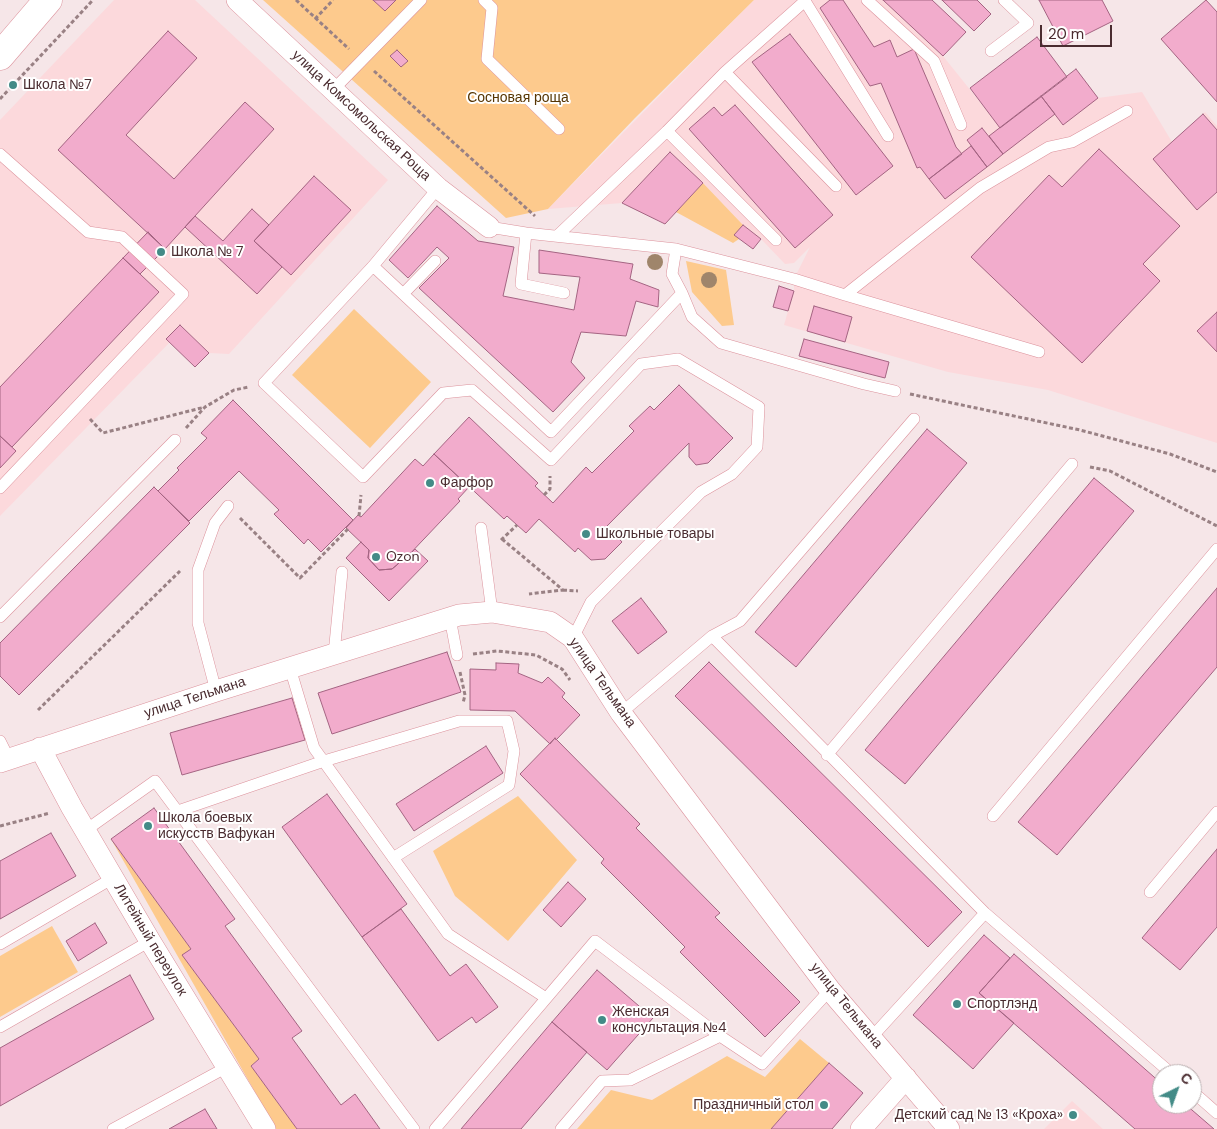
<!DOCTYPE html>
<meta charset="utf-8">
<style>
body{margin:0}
#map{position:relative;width:1217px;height:1129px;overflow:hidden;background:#f6e6e8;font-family:"DM Sans",sans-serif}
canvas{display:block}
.north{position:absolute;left:1152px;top:1064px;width:50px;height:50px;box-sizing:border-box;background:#fff;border:1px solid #b7abac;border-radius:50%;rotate:42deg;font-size:14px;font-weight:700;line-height:20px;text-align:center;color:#4a2c30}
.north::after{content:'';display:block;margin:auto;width:18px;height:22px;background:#438b87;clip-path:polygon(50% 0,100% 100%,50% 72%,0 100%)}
.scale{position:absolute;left:1040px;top:25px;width:72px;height:22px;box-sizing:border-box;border:2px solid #4a2c30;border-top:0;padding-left:6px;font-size:15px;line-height:18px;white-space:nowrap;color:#4a2c30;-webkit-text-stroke:4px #fff;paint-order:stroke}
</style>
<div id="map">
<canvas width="1217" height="1129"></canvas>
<div class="north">С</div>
<div class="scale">20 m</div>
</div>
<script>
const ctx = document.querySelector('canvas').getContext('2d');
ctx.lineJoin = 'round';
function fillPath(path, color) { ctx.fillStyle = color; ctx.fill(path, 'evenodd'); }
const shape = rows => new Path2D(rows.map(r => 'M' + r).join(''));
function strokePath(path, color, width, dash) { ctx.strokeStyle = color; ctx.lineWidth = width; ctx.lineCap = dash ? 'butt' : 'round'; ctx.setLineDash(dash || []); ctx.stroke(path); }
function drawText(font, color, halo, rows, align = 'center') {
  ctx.font = font + ' "DM Sans",sans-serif'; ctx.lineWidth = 4; ctx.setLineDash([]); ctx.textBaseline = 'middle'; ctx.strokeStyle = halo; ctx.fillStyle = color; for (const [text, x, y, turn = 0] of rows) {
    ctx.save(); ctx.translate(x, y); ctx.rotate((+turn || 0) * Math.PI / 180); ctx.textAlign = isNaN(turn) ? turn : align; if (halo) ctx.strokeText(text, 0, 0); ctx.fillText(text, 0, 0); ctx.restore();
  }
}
fillPath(shape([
 [114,0,195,0,388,180,229,354,209,353,180,325,170,342,0,516,0,120],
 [754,0,932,0,966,32,943,56,1000,127,1076,69,1098,98,1142,92,1172,142,1205,112,1217,126,1217,443,1048,390,948,372,784,325,788,311,773,307,779,286,794,291,794,279,810,247,794,263,785,264,761,239,743,225,703,183,665,224,622,203,548,209],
 [1072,1101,1103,1129,1044,1129]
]), '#fcd9dc');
fillPath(shape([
 [263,0,754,0,635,118,548,209,506,218],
 [703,183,743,225,735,235,739,239,733,243,676,212],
 [686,261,726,270,734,325,722,326,692,292],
 [354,309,431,382,370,448,292,375],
 [518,796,577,860,508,941,455,896,433,851],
 [111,839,191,949,183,956,259,1059,251,1066,297,1129,276,1129],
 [52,926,78,972,0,1017,0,956],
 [800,1039,829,1063,771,1129,577,1129,611,1090,652,1100,727,1056,765,1077]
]), '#fdca8d');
const building = shape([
 [373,0,396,0,385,11,373,0],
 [830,0,843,0,874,47,890,40,897,57,914,49,956,147,962,154,929,179,920,167,917,168,881,83,870,86,820,8,830,0],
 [883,0,932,0,966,32,943,56,883,0],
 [942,0,977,0,991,14,974,31,942,0],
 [1039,0,1102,0,1113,21,1063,46,1039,0],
 [1206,0,1217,12,1217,102,1161,39,1206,0],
 [168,31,197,58,126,135,174,179,245,102,274,129,165,249,58,150,168,31],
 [790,34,893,166,856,195,752,62,790,34],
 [1037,37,1067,77,1000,128,970,88,1037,37],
 [397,50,408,61,401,67,390,56,397,50],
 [1076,69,1098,98,1063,125,1041,96,1076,69],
 [1041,96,1055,114,1003,154,989,136,1041,96],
 [735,105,833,215,795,248,689,129,714,107,722,116,735,105],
 [1203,114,1217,130,1217,192,1197,210,1153,159,1203,114],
 [982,128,1003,154,987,167,967,140,982,128],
 [971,146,987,167,945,199,929,179,971,146],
 [1099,149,1180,226,1143,264,1160,281,1082,363,971,257,1049,175,1062,187,1099,149],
 [670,152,703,183,665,224,622,203,670,152],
 [314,176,351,210,291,275,254,241,314,176],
 [437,206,478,241,514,247,503,296,574,310,580,277,539,273,539,250,633,264,630,279,659,290,658,307,636,301,626,336,581,332,571,362,585,378,553,412,419,288,449,258,437,247,408,278,389,260,437,206],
 [252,209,269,225,254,241,282,267,257,294,185,227,195,216,223,241,252,209],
 [743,225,761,239,753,249,734,235,743,225],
 [148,232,165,249,140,274,123,258,148,232],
 [123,258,159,292,12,447,0,436,0,387,123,258],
 [779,286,794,291,788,311,773,307,779,286],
 [814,306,852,317,845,342,807,331,814,306],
 [1217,312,1217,352,1197,331,1217,312],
 [180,325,209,353,195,367,166,339,180,325],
 [804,339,889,362,885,378,799,356,804,339],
 [679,385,733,438,708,463,696,465,689,457,689,443,607,526,622,542,605,559,591,560,578,548,575,552,539,519,526,533,507,516,504,519,434,454,469,417,538,483,535,486,553,503,586,467,592,473,634,431,629,426,650,406,654,410,679,385],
 [233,400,353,520,321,552,308,539,304,544,274,514,279,510,239,471,189,521,158,491,179,470,177,468,207,438,201,433,233,400],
 [927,429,967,463,796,667,755,632,927,429],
 [0,436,16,451,0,468,0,436],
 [434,454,469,487,458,499,460,501,405,559,402,556,398,564,392,569,379,570,368,558,369,550,346,528,358,515,361,517,415,459,423,466,434,454],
 [1094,478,1134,511,905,784,865,750,1094,478],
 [154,487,190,523,19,695,0,676,0,643,154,487],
 [361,542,369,550,368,558,379,570,392,569,398,564,402,556,405,559,415,549,428,561,389,601,346,558,361,542],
 [1217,588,1217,667,1057,855,1018,822,1217,588],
 [641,598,667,632,638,654,612,621,641,598],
 [447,652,461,692,332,734,318,693,447,652],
 [709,662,962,912,928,947,675,696,709,662],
 [496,663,519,664,518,673,542,683,548,677,565,693,562,697,580,715,556,740,555,738,550,744,515,711,470,710,470,669,496,670,496,663],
 [292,698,305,740,182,775,170,733,292,698],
 [555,738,640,824,636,828,720,913,715,917,800,1002,765,1037,680,952,685,947,601,863,604,859,520,774,555,738],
 [486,746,503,773,414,831,396,804,486,746],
 [327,794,407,904,362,937,282,827,327,794],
 [154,808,235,919,225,926,302,1031,292,1038,341,1105,355,1094,380,1129,297,1129,251,1066,259,1059,182,955,191,949,111,839,154,808],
 [51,833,76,876,0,919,0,861,51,833],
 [1217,849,1217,927,1180,970,1142,938,1217,849],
 [568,882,586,899,561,927,543,910,568,882],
 [401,909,450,976,466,964,498,1007,476,1023,472,1017,438,1041,362,937,401,909],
 [95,923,107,943,78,961,66,941,95,923],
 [984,935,1010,958,979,993,1014,1023,973,1069,913,1015,984,935],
 [1014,954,1162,1084,1162,1104,1185,1104,1214,1129,1135,1129,979,993,1014,954],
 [597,970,653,1018,607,1070,552,1022,597,970],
 [130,975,154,1019,0,1106,0,1048,130,975],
 [552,1022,587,1052,521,1129,461,1129,552,1022],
 [829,1063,863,1093,832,1129,771,1129,829,1063],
 [205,1109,217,1129,169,1129,205,1109]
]);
fillPath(building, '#f2accc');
strokePath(building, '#a46482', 1);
const service = shape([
 [484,0,492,8,487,59,559,129],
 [867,0,934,61,961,125],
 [991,51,1028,23,1004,0],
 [725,72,805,1,888,136],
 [333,90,421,0],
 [667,131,725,72,836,186],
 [0,154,88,232,122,237,183,294,0,488],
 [438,188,373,266,264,383,363,477,443,393,472,390,551,460,641,364,678,359,759,407,757,447,732,474,701,492,591,602,573,638],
 [489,227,526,233,676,249,794,279,845,295],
 [526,233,521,284,564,293],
 [557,236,667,131,776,240],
 [676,249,672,274,682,293,692,317,721,343,864,384,895,391],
 [373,266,551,432,682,293],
 [403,294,435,261],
 [1039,352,845,295,980,188,1049,147,1072,142,1127,111],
 [481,528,492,612],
 [0,617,175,440],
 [450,618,457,655],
 [712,636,740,621,914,419],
 [334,654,342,572],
 [290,668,314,748,448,934,546,998],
 [216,691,198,623,198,570,215,523,228,506],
 [621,713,712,636,985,913,1172,1074],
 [0,741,9,759],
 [827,755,1072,464],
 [178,811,324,761,459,721,507,721,514,751,509,785,393,858],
 [993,816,1217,549],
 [86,830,155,781,414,1129],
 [1150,892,1217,812],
 [0,944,113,878],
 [0,1027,150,941],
 [871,1038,985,913],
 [1192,1091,1217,1113],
 [113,1129,227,1067],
 [435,1129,595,941,720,1036,762,1064,830,990],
 [561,1129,602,1081,630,1080,720,1036]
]);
const minor = shape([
 [237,0,438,188,489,227],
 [40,748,72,808,150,941,265,1129],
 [0,762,216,691,459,615,492,612,550,622,573,638,621,713,830,990,949,1129],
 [861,1129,906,1078]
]);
const tertiary = shape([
 [0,56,48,0]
]);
strokePath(service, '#dc929c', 12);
strokePath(minor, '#dc929c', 22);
strokePath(tertiary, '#dc929c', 29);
strokePath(shape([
 [296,0,349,49],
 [315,19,333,0],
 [374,71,535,216],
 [0,99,93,0],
 [910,394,1080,430,1170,454,1217,472],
 [90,419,103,433,205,407],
 [186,428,205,407,234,390,249,387],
 [1090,467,1110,471,1217,526],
 [544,495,550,489,550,476],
 [359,516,361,495],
 [240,518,300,578,348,529],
 [501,538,502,539,517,525],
 [502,539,563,590,529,594],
 [563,590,578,591],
 [473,654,497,651,536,655,562,669,570,680],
 [460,672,465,695,463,703],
 [38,710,180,571],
 [0,826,50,813]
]), '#998184', 3, [4, 2.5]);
strokePath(service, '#fff', 11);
strokePath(minor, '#fff', 21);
strokePath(tertiary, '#fff', 28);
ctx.fillStyle = '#9f856b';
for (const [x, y] of [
 [655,262],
 [709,280]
]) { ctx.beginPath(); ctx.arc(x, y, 8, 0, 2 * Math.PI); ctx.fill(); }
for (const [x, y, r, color] of [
 [13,85,5,"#438b87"],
 [161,252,5,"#438b87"],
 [430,483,5,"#438b87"],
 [586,534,5,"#438b87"],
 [376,557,5,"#438b87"],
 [148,826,5,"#438b87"],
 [957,1004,5,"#438b87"],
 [602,1020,5,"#438b87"],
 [824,1105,5,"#438b87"],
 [1073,1115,5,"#438b87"]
]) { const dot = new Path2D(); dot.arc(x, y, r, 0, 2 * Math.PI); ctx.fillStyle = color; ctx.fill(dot); strokePath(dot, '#fff', 2); }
drawText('14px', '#4a2c30', '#fff', [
 ["Школа №7",23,85],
 ["Школа № 7",171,252],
 ["Фарфор",440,483],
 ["Школьные товары",596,534],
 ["Ozon",386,557],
 ["Школа боевых",158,818],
 ["искусств Вафукан",158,834],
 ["Спортлэнд",967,1004],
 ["Женская",612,1012],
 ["консультация №4",612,1028],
 ["Праздничный стол",814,1105,"right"],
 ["Детский сад № 13 «Кроха»",1063,1115,"right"]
], 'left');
drawText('14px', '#573604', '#fff', [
 ["Сосновая роща",518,98]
]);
drawText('14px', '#4a2c30', '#fff', [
 ["улица Комсомольская Роща",361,116,43],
 ["улица Тельмана",602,683,55],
 ["улица Тельмана",195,698,-18],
 ["Литейный переулок",150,940,59],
 ["улица Тельмана",846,1006,51]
]);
</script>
